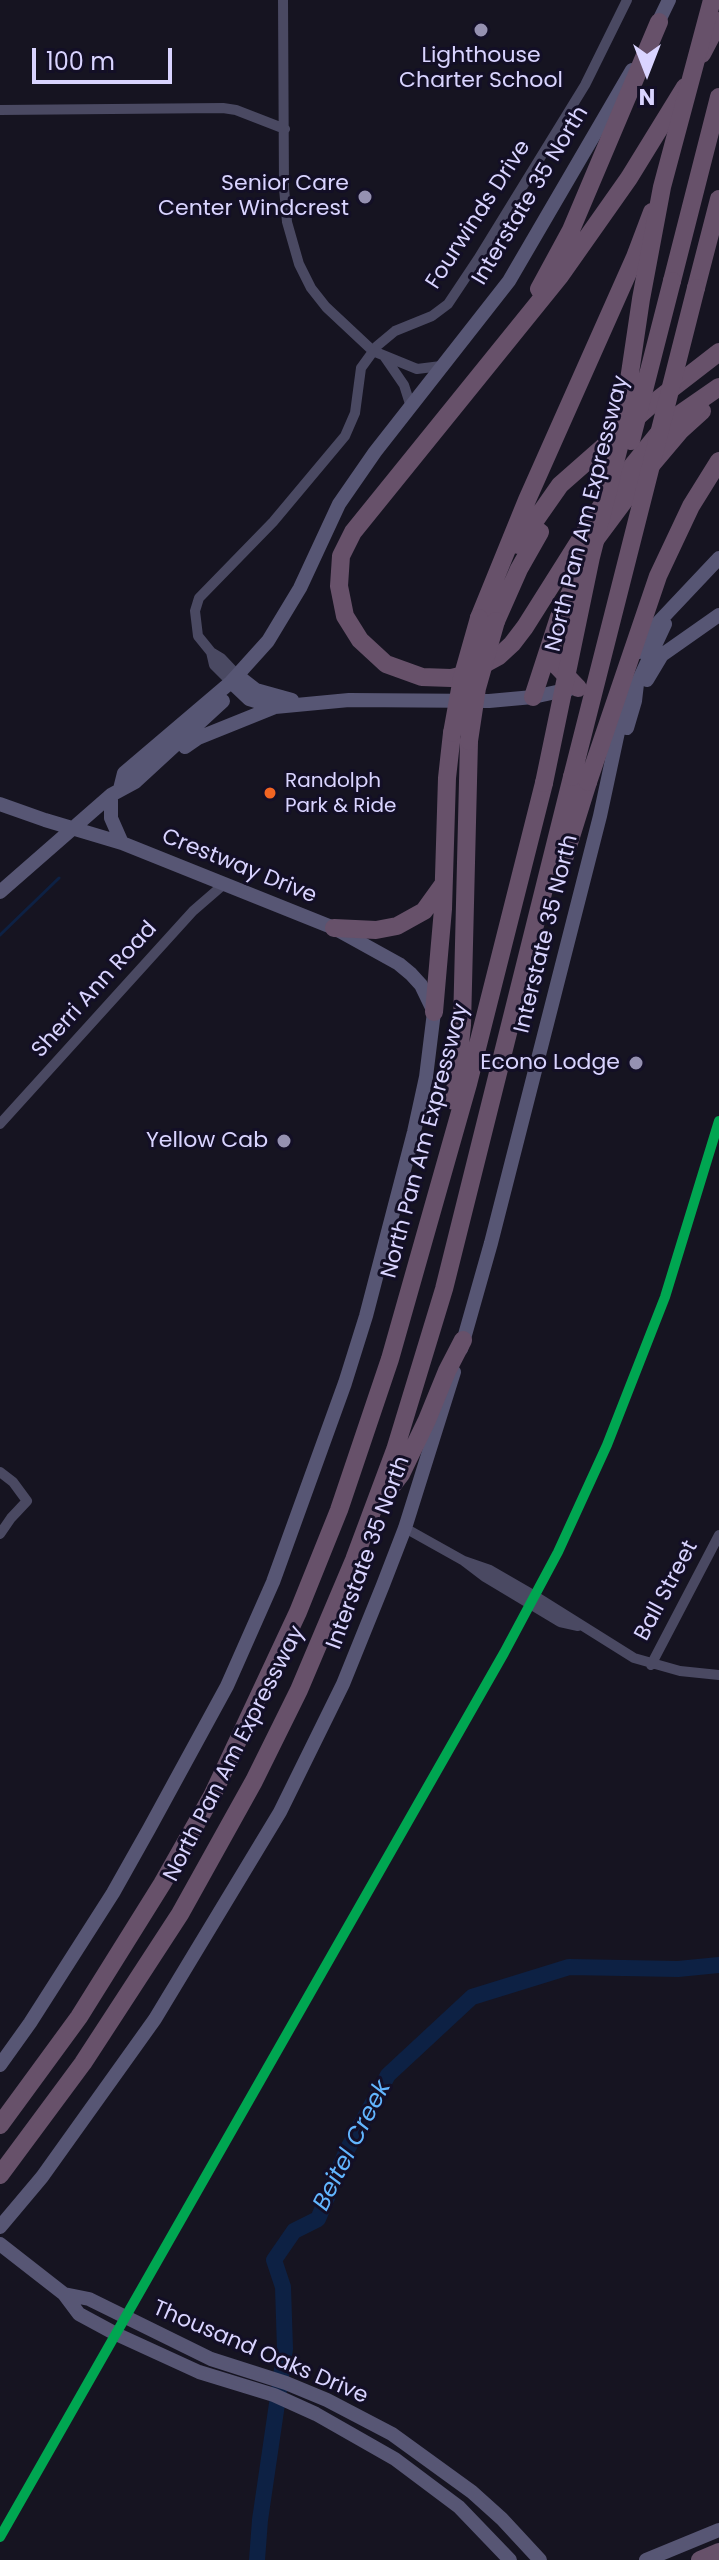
<!DOCTYPE html>
<style>
body{margin:0}
#map{position:relative;width:719px;height:2560px;overflow:hidden;background:#161421;font-family:Poppins,sans-serif}
canvas{display:block}
.north{position:absolute;left:607px;top:32px;width:80px;height:80px;-webkit-text-stroke:6px #130f26;paint-order:stroke;rotate:180deg;font-size:22px;font-weight:700;line-height:32px;text-align:center;color:#d9d4ff}
.north::after{content:'';display:block;margin:auto;width:28px;height:36px;background:#d9d4ff;clip-path:polygon(50% 0,100% 100%,50% 72%,0 100%)}
.scale{position:absolute;left:32px;top:48px;width:140px;height:36px;box-sizing:border-box;border:4px solid #d9d4ff;border-top:0;padding-left:10px;font-size:24px;line-height:28px;white-space:nowrap;color:#d9d4ff;-webkit-text-stroke:6px #130f26;paint-order:stroke}
</style>
<div id="map">
<canvas width="719" height="2560"></canvas>
<div class="north">N</div>
<div class="scale">100 m</div>
</div>
<script>
const ctx = document.querySelector('canvas').getContext('2d');
ctx.lineJoin = 'round';
const shape = rows => new Path2D(rows.map(r => 'M' + r).join(''));
function strokePath(path, color, width, dash) { ctx.strokeStyle = color; ctx.lineWidth = width; ctx.lineCap = dash ? 'butt' : 'round'; ctx.setLineDash(dash || []); ctx.stroke(path); }
function drawText(font, color, halo, rows, align = 'center') {
  ctx.font = font + ' Poppins,sans-serif'; ctx.lineWidth = 6; ctx.setLineDash([]); ctx.textBaseline = 'middle'; ctx.strokeStyle = halo; ctx.fillStyle = color; for (const [text, x, y, turn = 0] of rows) {
    ctx.save(); ctx.translate(x, y); ctx.rotate((+turn || 0) * Math.PI / 180); ctx.textAlign = isNaN(turn) ? turn : align; if (halo) ctx.strokeText(text, 0, 0); ctx.fillText(text, 0, 0); ctx.restore();
  }
}
strokePath(shape([
 [0,935,59,878]
]), '#0d2144', 3);
strokePath(shape([
 [257,2560,260,2520,285,2349,283,2287,274,2260,294,2231,318,2219,347,2150,388,2075,472,1997,569,1967,678,1969,719,1965]
]), '#0d2144', 16);
strokePath(shape([
 [283,0,284,188,287,222,299,264,311,288,326,307,373,351,417,369,441,366],
 [0,110,223,108,236,110,285,129],
 [384,356,404,385,411,407],
 [211,652,214,665,231,682],
 [238,676,221,658,211,652,198,636,195,611,199,598,273,522,345,436,355,413,361,368,377,346,395,331,432,316,448,304,478,259,585,85,627,0],
 [0,1124,193,911,223,885],
 [0,1472,13,1482,27,1501,11,1518,0,1534],
 [405,1528,464,1561,485,1577,560,1622,578,1626],
 [464,1561,490,1570,535,1596,634,1658,680,1671,719,1675],
 [651,1665,719,1535]
]), '#4a4962', 10);
strokePath(shape([
 [654,31,669,0],
 [639,652,653,628,719,558],
 [238,676,256,690,292,700],
 [647,680,662,655,719,615],
 [231,682,249,699,275,707,349,700,489,701,533,697,570,689],
 [627,728,635,701,637,684,665,624],
 [185,747,198,738,275,707],
 [120,789,124,773,231,682,268,641,300,588,339,504,375,452,509,281,632,70],
 [111,795,111,818,122,843],
 [0,804,45,820,122,843,334,928,399,964,411,974,421,985,434,1012,426,1077,414,1132,366,1316,345,1383,273,1582,227,1686,149,1829,113,1893,30,2023,0,2065],
 [0,892,111,795,135,782,223,701],
 [461,1349,491,1243,600,816,627,690],
 [0,2227,42,2177,155,2019,280,1812,343,1684,383,1585,405,1528,454,1372],
 [0,2244,64,2294,79,2314,116,2334,199,2372,274,2395,316,2414,395,2459,459,2507,510,2560],
 [64,2294,89,2299,211,2359,286,2383,327,2400,392,2434,472,2492,502,2519,540,2560],
 [646,2560,719,2530]
]), '#575674', 14);
strokePath(shape([
 [702,54,719,21],
 [685,87,629,178,560,276,353,532,341,556,339,586,345,616,360,640,386,664,422,677,451,678,464,675,499,656,512,644,525,627,607,497,667,423,719,387],
 [672,281,719,97],
 [696,288,719,199],
 [539,289,571,230,659,22],
 [518,545,560,485,652,404,719,352],
 [479,618,527,500,635,257,652,212],
 [496,621,519,569,540,532],
 [552,644,556,665,578,688],
 [533,697,559,617,593,543,648,469,681,430,702,411],
 [564,859,588,782],
 [334,928,376,930,397,926,424,911,442,886],
 [434,1012,443,909,447,778,452,733],
 [454,1101,462,1025,469,741],
 [385,1495,401,1474,427,1420,447,1371,463,1340],
 [0,2125,79,2017,162,1884,212,1796,298,1612,339,1510,390,1359,468,1084,544,783],
 [0,2175,83,2063,180,1914,254,1781,299,1690,354,1560,395,1450,444,1289,572,777],
 [700,2560,719,2552]
]), '#67516a', 18);
strokePath(shape([
 [631,441,672,281],
 [452,733,462,678,479,618],
 [469,741,477,688,496,621],
 [572,777,696,288],
 [588,782,658,576,691,506,719,461],
 [544,783,591,557,619,447,641,299,662,187,712,0]
]), '#67516a', 18);
strokePath(shape([
 [0,2537,504,1653,558,1552,607,1445,665,1297,719,1121]
]), '#00a651', 10);
for (const [x, y, r, color] of [
 [481,30,8,"#9591b1"],
 [365,197,8,"#9591b1"],
 [270,793,7,"#f26522"],
 [636,1063,8,"#9591b1"],
 [284,1141,8,"#9591b1"]
]) { const dot = new Path2D(); dot.arc(x, y, r, 0, 2 * Math.PI); ctx.fillStyle = color; ctx.fill(dot); strokePath(dot, '#130f26', 3); }
drawText('20px', '#d9d4ff', '#130f26', [
 ["Randolph",285,782],
 ["Park & Ride",285,807]
], 'left');
drawText('22px', '#d9d4ff', '#130f26', [
 ["Lighthouse",481,56,"center"],
 ["Charter School",481,81,"center"],
 ["Senior Care",349,184],
 ["Center Windcrest",349,209],
 ["Econo Lodge",620,1063],
 ["Yellow Cab",268,1141]
], 'right');
drawText('22px', '#d9d4ff', '#130f26', [
 ["Interstate 35 North",531,196,-59],
 ["Fourwinds Drive",479,215,-57],
 ["North Pan Am Expressway",588,514,-76],
 ["Crestway Drive",239,867,22],
 ["Interstate 35 North",547,934,-76],
 ["Sherri Ann Road",95,990,-48],
 ["North Pan Am Expressway",426,1141,-75],
 ["Interstate 35 North",369,1553,-70],
 ["Ball Street",667,1591,-62],
 ["North Pan Am Expressway",235,1754,-63],
 ["Thousand Oaks Drive",260,2353,23]
]);
drawText('italic 24px', '#62b6ff', '#130f26', [
 ["Beitel Creek",353,2146,-63]
]);
</script>
